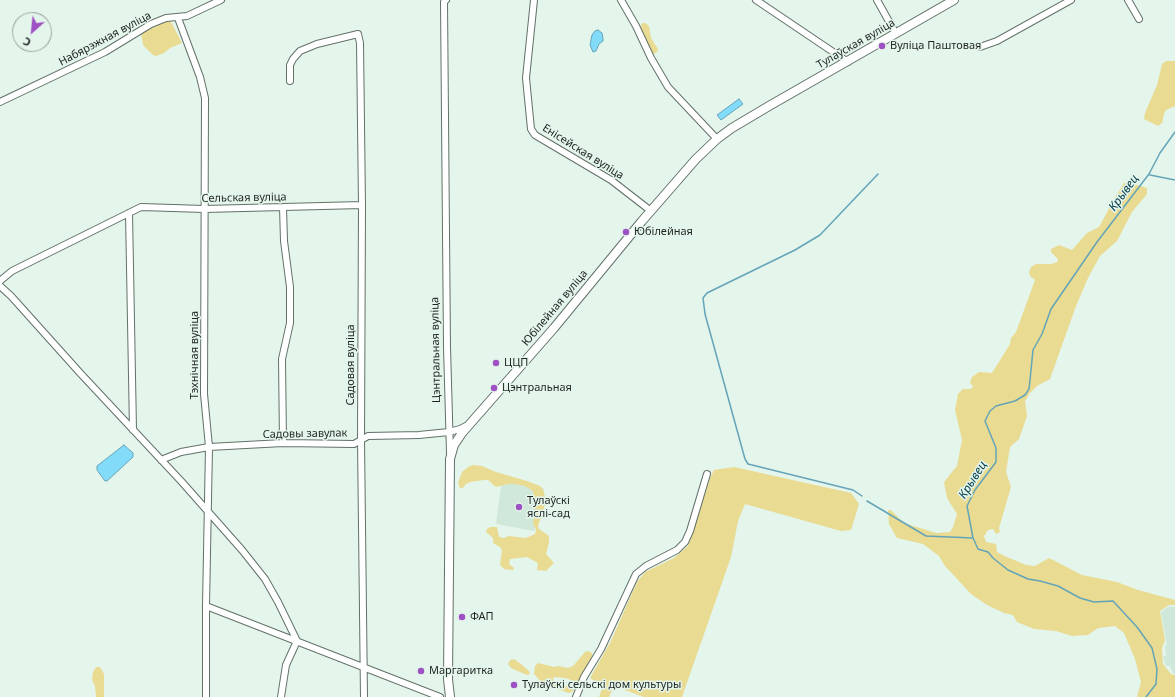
<!DOCTYPE html>
<meta charset="utf-8">
<style>
body{margin:0}
#map{position:relative;width:1175px;height:697px;overflow:hidden;background:#e4f5eb;font-family:"Noto Sans",sans-serif}
canvas{display:block}
.north{position:absolute;left:12px;top:12px;width:40px;height:40px;box-sizing:border-box;background:#e4f5eb;border:1px solid #95a19a;border-radius:50%;rotate:207deg;font-size:11px;font-weight:700;line-height:16px;text-align:center;color:#1e2421}
.north::after{content:'';display:block;margin:auto;width:14px;height:18px;background:#9e51c3;clip-path:polygon(50% 0,100% 100%,50% 72%,0 100%)}
</style>
<div id="map">
<canvas width="1175" height="697"></canvas>
<div class="north">С</div>
</div>
<script>
const ctx = document.querySelector('canvas').getContext('2d');
ctx.lineJoin = 'round';
function fillPath(path, color) { ctx.fillStyle = color; ctx.fill(path, 'evenodd'); }
const shape = rows => new Path2D(rows.map(r => 'M' + r).join(''));
function strokePath(path, color, width, dash) { ctx.strokeStyle = color; ctx.lineWidth = width; ctx.lineCap = dash ? 'butt' : 'round'; ctx.setLineDash(dash || []); ctx.stroke(path); }
function drawText(font, color, halo, rows, align = 'center') {
  ctx.font = font + ' "Noto Sans",sans-serif'; ctx.lineWidth = 3; ctx.setLineDash([]); ctx.textBaseline = 'middle'; ctx.strokeStyle = halo; ctx.fillStyle = color; for (const [text, x, y, turn = 0] of rows) {
    ctx.save(); ctx.translate(x, y); ctx.rotate((+turn || 0) * Math.PI / 180); ctx.textAlign = isNaN(turn) ? turn : align; if (halo) ctx.strokeText(text, 0, 0); ctx.fillText(text, 0, 0); ctx.restore();
  }
}
fillPath(shape([
 [502,479,544,489,534,531,496,524],
 [1169,606,1175,607,1175,673,1173,674,1170,666,1166,666,1163,657,1166,655,1165,646,1167,646,1161,612]
]), '#d0e8da');
fillPath(shape([
 [170,20,182,43,170,48,164,53,156,56,153,55,143,45,141,33],
 [642,23,645,23,649,26,651,38,658,49,657,52,653,54,649,52,641,35,641,26],
 [1166,61,1175,61,1175,106,1166,110,1164,114,1162,123,1158,126,1144,119,1145,113,1157,85,1162,64],
 [1124,183,1137,185,1147,188,1147,194,1132,212,1117,241,1100,256,1088,278,1076,306,1050,379,1037,386,1030,393,1025,401,1027,416,1019,439,1010,447,1006,472,1011,487,999,528,1000,532,996,534,993,529,988,530,984,536,986,542,996,544,997,552,1007,557,1026,565,1035,566,1049,558,1082,575,1117,582,1138,590,1175,600,1175,605,1169,605,1160,611,1165,640,1162,648,1163,664,1171,674,1175,675,1175,697,1137,697,1141,682,1135,659,1124,633,1115,626,1098,628,1088,635,1072,636,1056,631,1034,629,1017,622,1013,615,1004,613,987,605,971,594,945,566,939,556,923,544,897,538,889,524,888,510,891,510,904,523,936,533,950,532,953,527,957,514,947,498,944,482,957,466,962,440,955,410,958,394,963,389,971,389,973,386,970,383,972,377,979,372,992,373,1002,357,1010,344,1011,338,1016,332,1035,280,1030,276,1029,272,1031,267,1036,264,1052,264,1057,262,1058,259,1051,252,1051,249,1059,245,1072,250,1087,233,1099,227,1116,196],
 [473,465,482,466,496,472,527,481,540,486,543,489,545,497,545,505,538,526,539,529,549,536,549,542,546,554,554,563,546,571,537,570,538,563,527,557,510,559,509,564,514,568,513,570,504,569,500,565,502,550,500,547,493,543,493,538,486,532,487,529,490,527,497,527,499,537,503,538,509,536,526,538,535,534,536,530,533,523,536,502,533,491,525,486,514,484,508,484,496,487,488,480,484,480,470,482,466,484,463,488,460,488,458,483,462,472,468,467],
 [734,467,851,493,859,504,851,530,841,531,745,504,738,521,731,557,682,697,644,697,614,686,609,697,599,697,603,686,590,678,611,641,637,582,645,572,674,558,688,546,711,476,714,470],
 [586,651,591,652,593,656,582,678,577,682,565,678,554,677,553,680,557,684,565,686,568,686,574,689,572,692,569,693,543,684,534,674,535,666,538,663,554,667,558,666,568,668,573,666],
 [514,659,521,664,529,671,530,674,527,675,511,668,508,664,510,660],
 [96,667,100,667,104,674,104,697,96,697,95,686,92,680,93,672]
]), '#e9db91');
const water = shape([
 [598,30,602,33,603,38,603,41,599,44,596,51,593,52,590,45,592,35,595,31,598,30],
 [739,99,743,104,721,120,717,115,739,99],
 [124,445,133,453,133,457,107,481,105,481,97,470,97,466,124,445]
]);
fillPath(water, '#82dbf9');
strokePath(water, '#64a4b8', 1);
strokePath(shape([
 [1150,175,1175,180],
 [862,496,853,490,748,464,745,459,705,314,703,298,707,293,795,250,820,235,878,174],
 [867,501,926,536,973,538],
 [1146,697,1156,684,1157,669,1152,648,1137,627,1113,601,1094,602,1080,598,1058,586,1040,581,1028,579,1008,570,993,558,988,552,978,549,973,538,967,506,975,490,996,462,996,448,985,421,990,411,996,406,1015,401,1025,395,1029,389,1030,380,1033,350,1042,334,1051,309,1097,242,1149,174,1160,153,1175,132]
]), '#64a4b8', 1.5);
const minor = shape([
 [446,0,444,2,447,347,450,453],
 [534,0,526,78,531,129,535,135,540,138,611,180,651,211],
 [621,0,636,26,651,58,668,87,717,139],
 [756,0,848,62],
 [877,0,896,34],
 [1128,0,1139,19],
 [178,18,200,77,205,98,204,394,209,447,206,606,206,697],
 [980,47,997,41,1071,0],
 [290,81,290,65,293,59,300,51,317,44,358,34,360,43,362,205,361,440,364,697],
 [0,102,105,52,151,24,166,18,187,16,221,0],
 [129,213,133,430],
 [0,281,12,271,141,207,204,209,362,205],
 [0,286,11,296,81,374,181,481,242,550,265,579,278,602,297,641],
 [283,443,282,359,290,323,290,287,284,241,283,207],
 [161,460,181,452,209,447,283,443,354,444,368,436,419,435,449,432,460,429,466,426],
 [206,606,440,697],
 [281,697,286,665,297,641],
 [576,697,584,677,601,649,636,574,646,566,677,550,685,542,690,531,707,474]
]);
const major = shape([
 [450,697,448,679,450,459,454,445,462,433,554,328,642,221,696,159,717,139,732,128,769,106,954,0]
]);
strokePath(minor, '#637169', 8);
strokePath(major, '#637169', 10);
strokePath(minor, '#fff', 6);
strokePath(major, '#fff', 8);
for (const [x, y, r, color] of [
 [882,46,4,"#9e51c3"],
 [626,232,4,"#9e51c3"],
 [496,363,4,"#9e51c3"],
 [494,388,4,"#9e51c3"],
 [519,507,4,"#9e51c3"],
 [462,617,4,"#9e51c3"],
 [421,671,4,"#9e51c3"],
 [514,685,4,"#9e51c3"]
]) { const dot = new Path2D(); dot.arc(x, y, r, 0, 2 * Math.PI); ctx.fillStyle = color; ctx.fill(dot); strokePath(dot, '#e4f5eb', 1.5); }
drawText('11px', '#1e2421', '#e4f5eb', [
 ["Набярэжная вуліца",105,39,-28],
 ["Тулаўская вуліца",856,44,-30],
 ["Енісейская вуліца",583,152,32],
 ["Сельская вуліца",244,198,-1],
 ["Юбілейная вуліца",555,308,-50],
 ["Цэнтральная вуліца",436,350,-91],
 ["Тэхнічная вуліца",195,355,-90],
 ["Садовая вуліца",351,365,-90],
 ["Садовы завулак",305,434,-1]
]);
drawText('11px', '#1e2421', '#e4f5eb', [
 ["Вуліца Паштовая",890,46],
 ["Юбілейная",634,232],
 ["ЦЦП",504,363],
 ["Цэнтральная",502,388],
 ["Тулаўскі",527,501],
 ["яслі-сад",527,514],
 ["ФАП",470,617],
 ["Маргаритка",429,671],
 ["Тулаўскі сельскі дом культуры",522,685]
], 'left');
drawText('italic 12px', '#0a4251', '#e4f5eb', [
 ["Крывец",1124,193,-54],
 ["Крывец",973,480,-58]
]);
</script>
